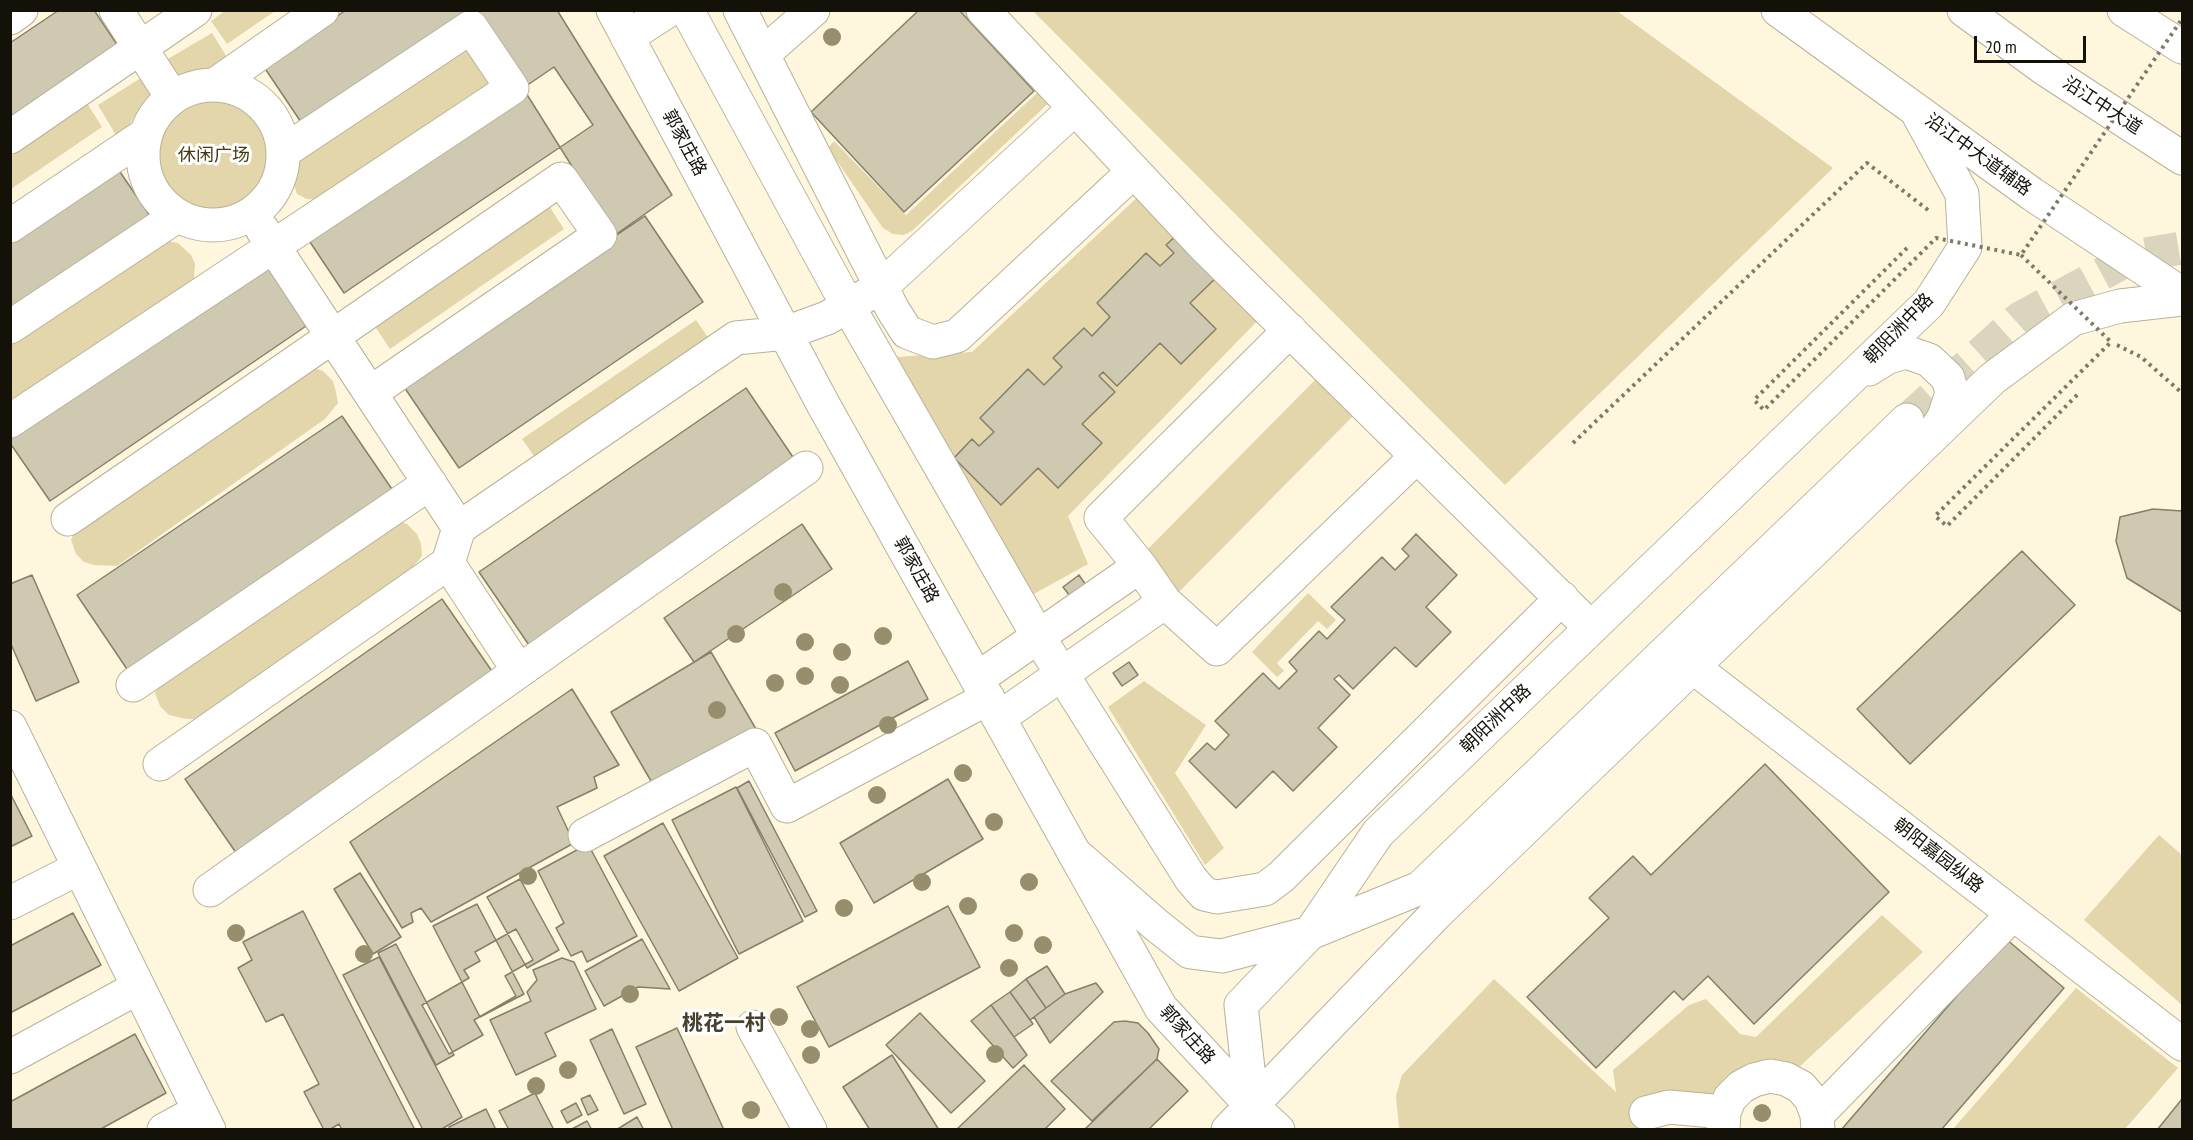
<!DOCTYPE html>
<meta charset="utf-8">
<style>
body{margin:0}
#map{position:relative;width:2193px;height:1140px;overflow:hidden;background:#fef7de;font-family:"PT Sans Narrow",sans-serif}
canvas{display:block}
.frame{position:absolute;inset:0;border:12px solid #141109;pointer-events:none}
.scale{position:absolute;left:1974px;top:36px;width:112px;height:27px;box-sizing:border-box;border:3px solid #141109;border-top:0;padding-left:8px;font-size:18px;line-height:21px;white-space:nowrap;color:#141109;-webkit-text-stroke:4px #fff;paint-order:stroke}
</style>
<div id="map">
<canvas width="2193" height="1140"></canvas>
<div class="frame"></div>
<div class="scale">20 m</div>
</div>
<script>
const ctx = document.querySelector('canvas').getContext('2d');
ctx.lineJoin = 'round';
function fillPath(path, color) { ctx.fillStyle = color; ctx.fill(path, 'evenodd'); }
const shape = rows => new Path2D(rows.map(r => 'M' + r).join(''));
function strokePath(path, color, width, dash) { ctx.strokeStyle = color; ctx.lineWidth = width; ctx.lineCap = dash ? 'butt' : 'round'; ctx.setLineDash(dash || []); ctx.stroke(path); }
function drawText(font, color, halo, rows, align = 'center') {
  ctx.font = font + ' "PT Sans Narrow","Noto Sans SC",sans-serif'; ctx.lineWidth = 6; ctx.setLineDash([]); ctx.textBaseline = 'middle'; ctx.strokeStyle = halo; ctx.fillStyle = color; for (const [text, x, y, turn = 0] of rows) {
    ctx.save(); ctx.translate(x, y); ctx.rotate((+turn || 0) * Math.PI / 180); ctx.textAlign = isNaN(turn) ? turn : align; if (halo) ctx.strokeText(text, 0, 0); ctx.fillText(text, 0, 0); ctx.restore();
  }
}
fillPath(shape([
 [226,10,275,10,275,11,227,44,211,21],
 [960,11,970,11,1053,99,912,231,903,235,893,234,883,228,828,148,834,141,906,215,1037,93],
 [1033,11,1617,11,1833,168,1505,485],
 [212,33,233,67,197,73,174,81,161,63],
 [467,37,506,93,483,110,471,94,320,200,307,199,297,194,289,169,294,159],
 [144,76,155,91,141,106,130,124,123,147,98,105],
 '157 156a57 57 0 1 1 114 0a57 57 0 1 1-114 0Z',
 [87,103,102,127,11,189,11,156],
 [1143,192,1265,313,1068,516,1088,564,1032,595,896,357,972,352],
 [549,206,564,229,390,349,374,325],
 [167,241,178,243,191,255,195,264,194,279,186,293,17,400,11,397,10,341],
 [696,320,712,343,538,462,522,439],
 [312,367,323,371,333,381,336,392,338,403,325,419,117,566,94,565,84,562,76,554,71,540,80,517],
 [1318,377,1355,414,1179,592,1142,555],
 [395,520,407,524,417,534,421,544,422,556,409,572,202,719,187,719,169,715,160,706,155,693,164,670],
 [1308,593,1336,620,1327,629,1318,621,1277,663,1284,671,1277,677,1252,652],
 [1144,681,1206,725,1175,773,1224,848,1205,865,1108,707],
 [2159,835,2182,855,2182,1005,2084,920],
 [1882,915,1923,952,1797,1069,1714,1099,1633,1112,1653,1129,1400,1129,1399,1127,1396,1096,1402,1075,1494,979,1616,1092,1613,1070,1689,1005,1706,999,1740,1034,1756,1037],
 [2076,988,2178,1068,2125,1129,1953,1129]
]), '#e2d6aa');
const building = shape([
 [59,10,94,10,120,49,10,122,10,43,59,10],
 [346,10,476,10,305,128,264,67,346,10],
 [474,10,557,10,672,195,615,235,474,10],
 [919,10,959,10,1034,91,904,212,811,112,919,10],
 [554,67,593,125,344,293,306,236,554,67],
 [116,166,150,216,10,310,10,238,116,166],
 [645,216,703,302,459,468,400,381,645,216],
 [1181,231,1222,272,1190,303,1216,329,1181,364,1160,343,1117,386,1103,372,1099,376,1115,392,1082,424,1102,443,1058,488,1038,468,1001,505,954,458,972,439,979,446,994,432,980,418,1028,369,1044,385,1062,367,1053,358,1084,328,1092,336,1110,317,1097,303,1146,253,1160,266,1174,253,1166,245,1181,231],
 [269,260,312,322,50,501,10,443,10,437,269,260],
 [746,388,797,463,531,648,479,572,746,388],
 [342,416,398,498,133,678,77,595,342,416],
 [2153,509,2182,511,2182,612,2127,578,2116,541,2120,517,2153,509],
 [802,524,832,569,694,662,664,618,802,524],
 [1416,534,1457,575,1426,607,1451,632,1416,667,1395,647,1353,689,1339,675,1334,679,1350,695,1318,728,1337,747,1293,791,1273,771,1236,808,1189,761,1207,743,1215,750,1229,735,1215,721,1263,673,1279,689,1297,671,1289,662,1319,631,1327,639,1345,620,1331,607,1382,557,1395,570,1409,556,1402,549,1416,534],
 [2022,551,2075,605,1910,764,1857,709,2022,551],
 [32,575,79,682,36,701,10,642,10,584,32,575],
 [1079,575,1088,588,1073,600,1063,587,1079,575],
 [442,599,496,677,239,857,185,779,442,599],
 [711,652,756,729,655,788,611,712,711,652],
 [908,661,928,699,795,771,775,733,908,661],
 [1129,662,1138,675,1122,686,1113,673,1129,662],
 [572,689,619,765,594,777,597,788,557,807,574,843,431,922,421,908,411,913,413,922,402,928,350,842,572,689],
 [1765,764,1889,892,1754,1024,1708,976,1683,1000,1674,991,1596,1068,1527,997,1609,918,1589,898,1633,856,1651,875,1765,764],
 [948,779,983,839,874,903,840,843,948,779],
 [749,781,817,911,805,917,737,788,749,781],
 [736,787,803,921,739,954,672,820,736,787],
 [10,793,32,836,10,847,10,793],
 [663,823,738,958,679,991,604,856,663,823],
 [588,844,637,936,587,962,582,951,571,956,556,928,564,923,538,871,588,844],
 [360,873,401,937,373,954,334,889,360,873],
 [520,879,559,950,527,968,487,897,520,879],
 [477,904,524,994,480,1017,433,926,477,904],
 [948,906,980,967,829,1047,797,987,948,906],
 [303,911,415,1130,342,1130,339,1124,329,1130,324,1130,304,1092,319,1084,283,1014,266,1022,238,968,252,960,243,942,303,911],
 [73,913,101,965,10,1013,10,946,73,913],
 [516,929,533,960,505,976,516,996,474,1020,483,1035,449,1054,422,1005,469,978,464,970,480,961,475,952,516,929],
 [642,939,670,989,638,987,604,1006,585,971,642,939],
 [2006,939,2064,988,1941,1130,1841,1130,2006,939],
 [396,944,454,1055,436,1065,378,953,396,944],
 [379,957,462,1117,440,1130,423,1130,343,975,379,957],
 [562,958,574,962,596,1009,545,1033,556,1056,516,1075,490,1020,531,1001,527,992,537,980,533,970,562,958],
 [1047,966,1065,994,1046,1008,1026,979,1047,966],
 [1026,979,1046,1008,1030,1020,1010,992,1026,979],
 [1096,983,1103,992,1050,1043,1034,1017,1065,994,1096,983],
 [1010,992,1033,1024,1014,1037,991,1005,1010,992],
 [991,1005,1027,1055,1013,1068,971,1021,991,1005],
 [920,1013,985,1081,951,1113,886,1045,920,1013],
 [1125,1021,1138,1023,1148,1033,1159,1049,1157,1059,1092,1121,1051,1081,1114,1022,1125,1021],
 [677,1028,724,1130,673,1130,636,1047,677,1028],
 [612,1029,646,1104,624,1114,590,1040,612,1029],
 [135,1034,166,1093,99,1130,10,1130,10,1102,135,1034],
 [892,1055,939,1130,870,1130,843,1087,892,1055],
 [1157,1059,1188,1091,1148,1130,1084,1130,1157,1059],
 [1024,1065,1065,1109,1044,1130,956,1130,1024,1065],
 [535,1093,554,1130,509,1130,499,1111,535,1093],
 [590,1095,598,1110,588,1115,581,1099,590,1095],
 [2182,1099,2182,1130,2157,1130,2182,1099],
 [576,1103,582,1115,567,1123,561,1111,576,1103],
 [486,1109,496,1130,450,1130,449,1127,486,1109],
 [637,1117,644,1130,616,1130,637,1117],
 [587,1121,592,1130,570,1130,587,1121]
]);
fillPath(building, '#d0c9b1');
strokePath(building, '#867f69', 1.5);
strokePath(shape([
 [1907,420,2020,318,2135,256,2182,248]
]), '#dbd4be', 33, [33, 16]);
const minor = shape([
 [116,10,172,97],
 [613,10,823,404,1161,1008,1252,1106,1278,1130],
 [687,10,848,306,1038,636,1191,879,1204,894,1217,897,1265,889,1281,877,1562,598],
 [740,10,893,310,907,332,933,342,957,336,1134,171],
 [983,10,1204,246,1591,628],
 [10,18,21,10],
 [627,37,669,10],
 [763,54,813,10],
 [216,84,322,10],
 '143 155a70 70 0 1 1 140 0a70 70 0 1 1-140 0Z',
 [10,137,195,10],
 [10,226,145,135],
 [262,229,459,528],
 [10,327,177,216],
 [10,421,512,88,471,27,283,152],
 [68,519,561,179,600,235,370,393],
 [448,563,519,671],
 [1140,566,1101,518,1290,330],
 [1165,602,1217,649,1417,456],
 [1693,667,2182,1044],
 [977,679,1140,566,1165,602,999,718],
 [133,685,430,483],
 [10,727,209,1130],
 [160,764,448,563,459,528,736,338,786,333,827,318,881,287,1075,108],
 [585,835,755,745,787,806,988,698],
 [210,890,806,468],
 [10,903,79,868],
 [753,1027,810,1130],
 [10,1057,126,994],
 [1646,1113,1669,1107,1724,1112],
 [1817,1115,2013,914],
 [164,1130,199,1111],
 [1723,1130,1724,1112,1730,1098,1741,1087,1754,1080,1770,1076,1786,1079,1801,1087,1811,1099,1817,1115,1818,1130]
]);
const major = shape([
 [1778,10,2032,194,2182,294],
 [1869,369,1888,357,1906,352,1929,360,1948,378,1952,393,1944,417,1937,428],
 [1074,853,1155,924,1190,952,1222,956,1310,933,1420,888,1907,420],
 [1252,1106,1241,1005,1310,933,1378,833,1929,303,1965,247,1962,194,1916,110],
 [1228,1130,1436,914,1992,379,2073,319,2120,306,2182,299]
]);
const highway = shape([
 [1964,10,2045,69,2182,158],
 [2124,10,2182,47]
]);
strokePath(minor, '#b8b29a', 35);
strokePath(major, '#b8b29a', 35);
strokePath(highway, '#b8b29a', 35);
strokePath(shape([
 [2117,345,2141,357,2182,393],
 [1573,443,1867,163,1928,210]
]), '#7e7a6a', 4, [3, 4.5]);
strokePath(minor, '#fff', 33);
strokePath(major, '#fff', 33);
strokePath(highway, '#fff', 33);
strokePath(shape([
 [1907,248,1754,400,1764,410,1936,238,2021,255,2182,19],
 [2021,255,2111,342,1935,516,1947,526,2079,393]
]), '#7e7a6a', 4, [3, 4.5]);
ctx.fillStyle = '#978e6e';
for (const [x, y] of [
 [832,37],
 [212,156],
 [783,592],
 [736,634],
 [883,636],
 [805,642],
 [842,652],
 [805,676],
 [775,683],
 [840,685],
 [717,710],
 [888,725],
 [963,773],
 [877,795],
 [994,822],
 [528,876],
 [922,882],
 [1029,882],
 [968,906],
 [844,908],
 [236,933],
 [1014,933],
 [1043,945],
 [364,954],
 [1009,968],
 [630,994],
 [779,1017],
 [810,1029],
 [995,1054],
 [811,1055],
 [568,1070],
 [536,1086],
 [751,1110],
 [1762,1113]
]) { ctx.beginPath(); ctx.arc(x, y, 9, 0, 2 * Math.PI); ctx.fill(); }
drawText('18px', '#141109', '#fff', [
 ["沿江中大道",2102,106,33],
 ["郭家庄路",684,143,62],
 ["沿江中大道辅路",1978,155,36],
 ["朝阳洲中路",1899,329,-46],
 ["郭家庄路",916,570,61],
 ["朝阳洲中路",1496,719,-44],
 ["朝阳嘉园纵路",1938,856,38],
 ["郭家庄路",1187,1035,48]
]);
drawText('18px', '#423812', '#fff', [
 ["休闲广场",214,156]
]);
drawText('bold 21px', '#46402c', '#fff', [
 ["桃花一村",724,1024]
]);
</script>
